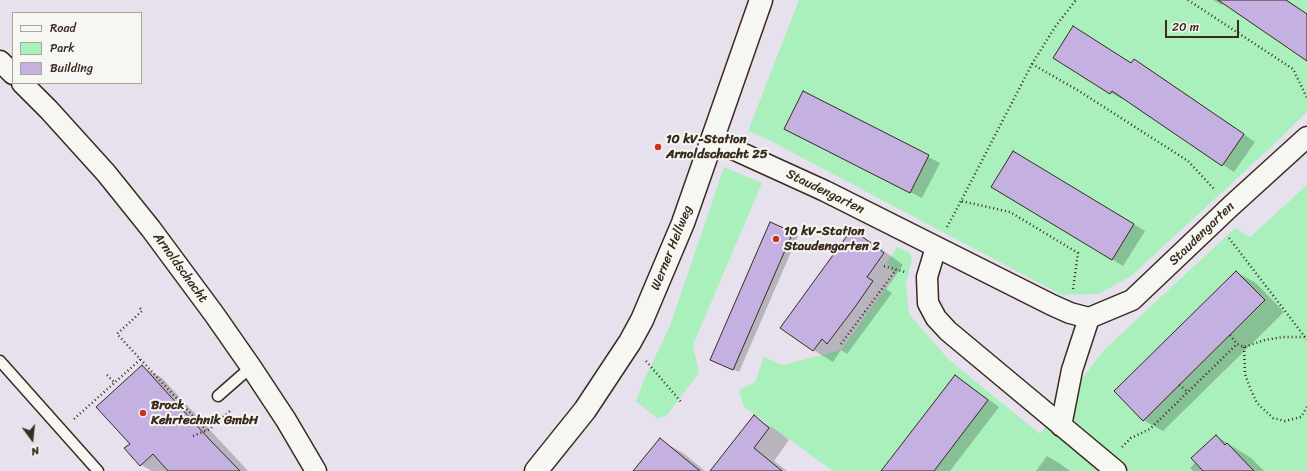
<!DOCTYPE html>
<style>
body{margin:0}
#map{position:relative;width:1307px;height:471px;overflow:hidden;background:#e7e1ed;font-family:Sriracha,sans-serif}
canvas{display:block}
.legend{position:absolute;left:12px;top:12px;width:130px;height:72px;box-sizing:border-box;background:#f6f6f2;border:1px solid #aba49d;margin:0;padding:5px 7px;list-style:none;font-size:12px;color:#3b2a1e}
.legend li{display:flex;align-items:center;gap:8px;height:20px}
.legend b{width:20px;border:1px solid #aba49d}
.north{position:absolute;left:12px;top:419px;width:40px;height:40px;-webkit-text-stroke:3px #f6f6f2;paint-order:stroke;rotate:165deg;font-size:11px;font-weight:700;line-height:16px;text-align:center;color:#3b2a1e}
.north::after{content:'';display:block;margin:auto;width:14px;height:18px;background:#3b2a1e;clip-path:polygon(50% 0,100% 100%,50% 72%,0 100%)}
.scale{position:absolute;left:1165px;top:20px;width:74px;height:18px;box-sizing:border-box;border:2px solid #3b2a1e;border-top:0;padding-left:5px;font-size:12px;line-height:14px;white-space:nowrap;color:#3b2a1e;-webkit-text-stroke:3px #f6f6f2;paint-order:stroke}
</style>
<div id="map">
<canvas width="1307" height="471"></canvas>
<ul class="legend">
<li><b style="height:5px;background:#f6f6f2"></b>Road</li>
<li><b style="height:11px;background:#a9f0bc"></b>Park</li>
<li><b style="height:11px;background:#c5b1e1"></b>Building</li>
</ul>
<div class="north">N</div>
<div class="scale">20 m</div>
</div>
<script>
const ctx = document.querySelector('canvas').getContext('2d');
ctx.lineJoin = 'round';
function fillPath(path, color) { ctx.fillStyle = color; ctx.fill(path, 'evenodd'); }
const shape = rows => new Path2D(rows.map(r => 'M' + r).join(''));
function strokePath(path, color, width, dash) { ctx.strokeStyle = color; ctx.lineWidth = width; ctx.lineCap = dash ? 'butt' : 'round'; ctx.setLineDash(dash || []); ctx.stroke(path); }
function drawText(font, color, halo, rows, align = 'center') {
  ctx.font = font + ' Sriracha,sans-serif'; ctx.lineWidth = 4; ctx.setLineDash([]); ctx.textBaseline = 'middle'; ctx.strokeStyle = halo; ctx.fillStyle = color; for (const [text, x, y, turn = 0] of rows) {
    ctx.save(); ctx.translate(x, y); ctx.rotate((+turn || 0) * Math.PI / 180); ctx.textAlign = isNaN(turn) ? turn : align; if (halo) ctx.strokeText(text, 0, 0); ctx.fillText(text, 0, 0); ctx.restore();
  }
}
fillPath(shape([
 [799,0,1307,0,1307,112,1270,148,1131,276,1099,294,1062,295,763,137,748,131],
 [724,167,762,183,693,345,699,373,666,416,657,418,636,401,644,380,670,326],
 [1307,185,1307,471,833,471,744,407,739,390,755,382,764,357,783,365,841,350,895,275,887,262,897,247,910,253,912,259,906,283,909,314,948,359,1040,434,1104,350,1235,228,1250,237]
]), '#a9f0bc');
fillPath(shape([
 [1213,0,1287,0,1307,14,1307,60,1224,3,1222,5],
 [1074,27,1132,64,1134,60,1146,67,1255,142,1234,172,1123,97,1122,99,1111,93],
 [803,92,940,163,922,198,796,135],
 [1025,159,1145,231,1123,266,1112,259],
 [852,231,872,242,903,265,886,289,892,293,847,354,841,350,833,362,813,350],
 [792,233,798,236,739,372,717,362],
 [1236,272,1256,283,1284,312,1163,431,1143,420],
 [142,367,162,378,248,471,152,471,141,465,131,444],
 [955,376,966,383,999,407,950,471,882,471],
 [754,417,775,429,789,440,774,461,787,471,749,471],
 [1216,436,1251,458,1264,471,1193,471,1190,468,1196,462],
 [660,440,683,453,705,471,634,471],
 [1047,456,1059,463,1070,471,1036,471]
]), '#0003');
const building = shape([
 [1218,0,1286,0,1307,14,1307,61,1218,0],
 [1073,26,1131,63,1134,59,1244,134,1222,166,1112,91,1110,94,1053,58,1073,26],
 [803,91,929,155,910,193,784,129,803,91],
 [1013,151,1134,224,1112,260,991,187,1013,151],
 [770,222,793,232,733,370,710,360,770,222],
 [852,229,884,253,867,277,873,281,855,307,827,344,822,339,813,351,780,328,852,229],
 [1236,271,1265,300,1143,421,1114,391,1236,271],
 [142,365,209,439,240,471,168,471,153,454,140,466,124,448,130,444,96,407,142,365],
 [955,375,988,400,934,471,881,471,955,375],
 [754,415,769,428,754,448,782,471,710,471,754,415],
 [1216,435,1225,445,1227,443,1254,471,1203,471,1191,458,1216,435],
 [660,438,700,471,633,471,660,438]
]);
fillPath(building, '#c5b1e1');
strokePath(building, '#3b2a1e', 1);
const lane = shape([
 [0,361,98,471],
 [218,396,251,367]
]);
const street = shape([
 [0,61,13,74],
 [22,83,49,110,106,173,151,229,214,314,251,367,286,420,316,471],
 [713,140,825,191,1052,305,1070,313,1089,318,1132,300,1231,206,1307,137],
 [936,247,927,277,928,303,936,318,948,331,1116,471],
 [1061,426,1072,370,1089,318]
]);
const secondary = shape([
 [536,471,585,410,630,342,642,320,683,223,761,0]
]);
strokePath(lane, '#3b2a1e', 13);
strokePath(street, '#3b2a1e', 23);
strokePath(secondary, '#3b2a1e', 25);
strokePath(shape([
 [1188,0,1293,69,1307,98],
 [1032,64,1079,91,1188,161,1215,190],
 [947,227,961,201],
 [1229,238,1305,337],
 [884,266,905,272],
 [1073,289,1078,253,1010,212,961,201,1032,64,1055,27,1076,0],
 [140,308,142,311,117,334,206,430],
 [1230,335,1237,344],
 [841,344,896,270],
 [1244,347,1245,374,1250,388,1257,403,1273,418,1285,421,1301,417,1307,407],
 [646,361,682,403],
 [107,375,115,383],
 [1179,385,1188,392],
 [74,419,141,359],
 [193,436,210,429,230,411],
 [1122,447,1131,438,1150,429,1237,344,1244,347,1265,340,1283,337,1305,337,1307,339]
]), '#3b2a1e', 2.5, [1, 3]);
strokePath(lane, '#f6f6f2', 10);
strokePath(street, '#f6f6f2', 20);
strokePath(secondary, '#f6f6f2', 22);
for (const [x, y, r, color] of [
 [658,147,4,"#c8321e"],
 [776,239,4,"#c8321e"],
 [143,413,4,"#c8321e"]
]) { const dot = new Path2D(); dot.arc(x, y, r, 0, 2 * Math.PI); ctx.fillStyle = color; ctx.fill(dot); strokePath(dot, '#f6f6f2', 1.5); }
drawText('bold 13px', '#3b2a1e', '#f6f6f2', [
 ["10 kV-Station",666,140],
 ["Arnoldschacht 25",666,155],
 ["10 kV-Station",784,232],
 ["Staudengarten 2",784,247],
 ["Brock",151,406],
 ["Kehrtechnik GmbH",151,421]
], 'left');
drawText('13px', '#3b2a1e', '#f6f6f2', [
 ["Staudengarten",825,192,26],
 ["Staudengarten",1202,234,-44],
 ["Werner Hellweg",672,248,-68],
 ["Arnoldschacht",180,268,54]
]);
</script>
